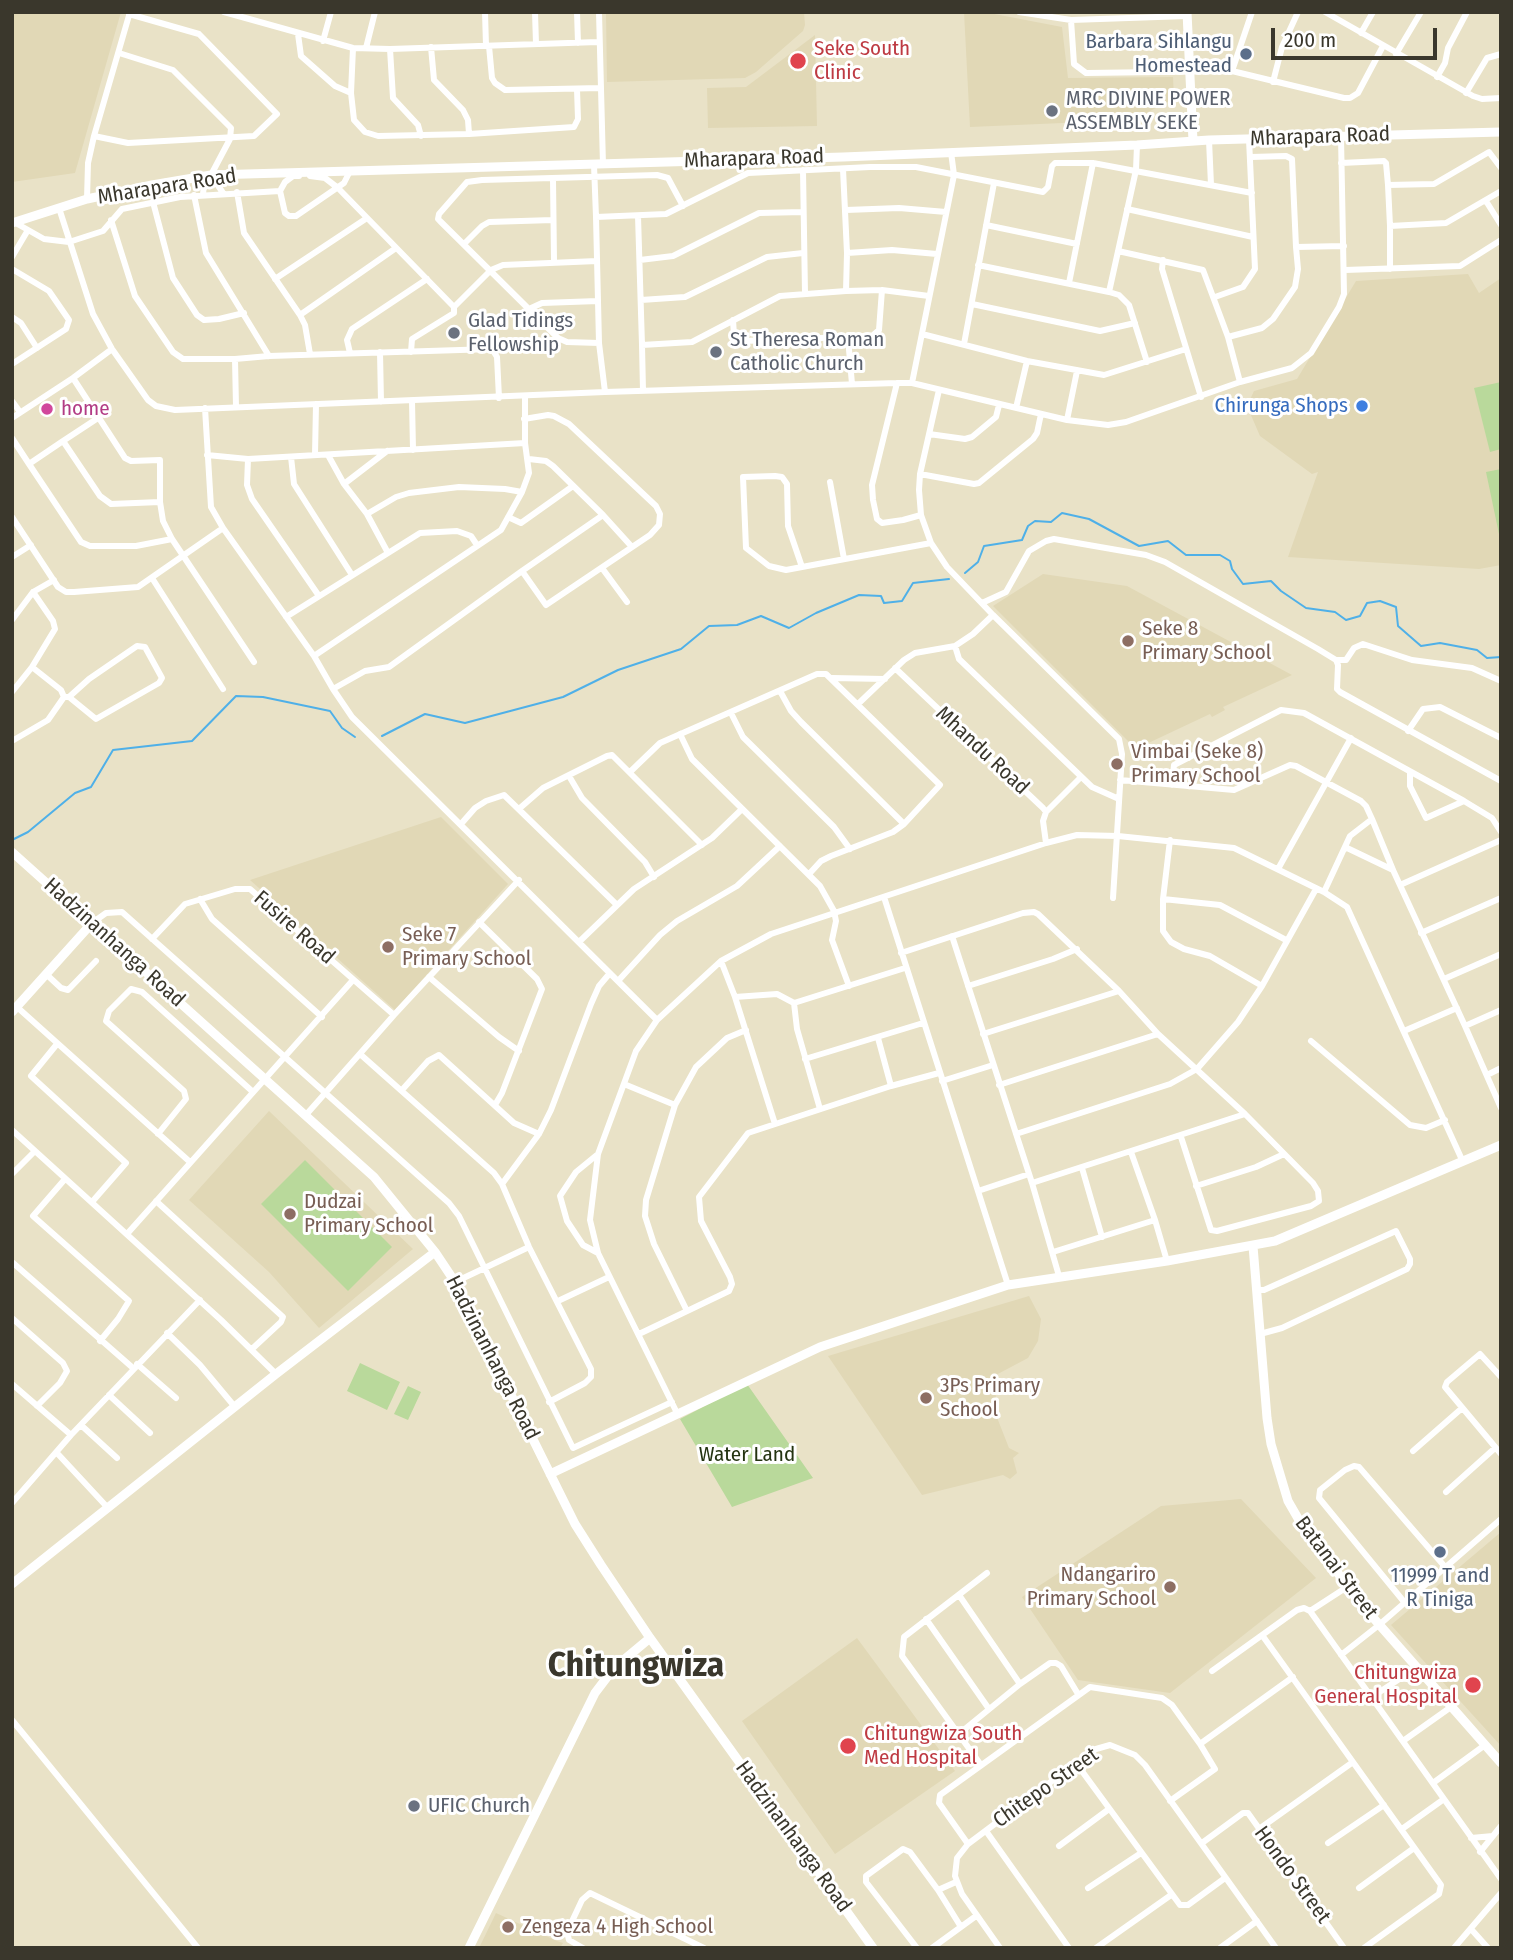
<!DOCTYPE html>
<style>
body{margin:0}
#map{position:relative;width:1513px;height:1960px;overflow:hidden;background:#e9e2c7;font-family:"Fira Sans Condensed",sans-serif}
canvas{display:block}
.frame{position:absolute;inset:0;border:14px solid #3a372c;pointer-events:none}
.scale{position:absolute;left:1271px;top:28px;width:166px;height:32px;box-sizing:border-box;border:4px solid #3a372c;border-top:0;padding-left:9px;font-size:21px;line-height:24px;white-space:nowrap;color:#3a372c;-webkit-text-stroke:5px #fff;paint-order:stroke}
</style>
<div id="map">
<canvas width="1513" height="1960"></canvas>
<div class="frame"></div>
<div class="scale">200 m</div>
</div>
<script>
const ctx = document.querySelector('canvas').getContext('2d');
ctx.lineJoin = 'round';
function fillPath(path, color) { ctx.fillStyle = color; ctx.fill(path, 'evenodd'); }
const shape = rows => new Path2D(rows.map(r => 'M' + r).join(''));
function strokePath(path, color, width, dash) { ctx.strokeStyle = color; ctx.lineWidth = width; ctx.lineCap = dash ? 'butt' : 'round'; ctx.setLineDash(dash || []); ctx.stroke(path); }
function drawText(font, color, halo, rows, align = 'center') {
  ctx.font = font + ' "Fira Sans Condensed",sans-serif'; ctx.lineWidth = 6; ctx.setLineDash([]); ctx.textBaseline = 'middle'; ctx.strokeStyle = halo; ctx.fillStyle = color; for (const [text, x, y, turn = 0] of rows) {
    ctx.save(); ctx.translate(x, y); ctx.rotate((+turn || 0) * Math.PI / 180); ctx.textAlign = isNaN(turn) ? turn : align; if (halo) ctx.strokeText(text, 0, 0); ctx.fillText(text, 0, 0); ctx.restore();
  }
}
fillPath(shape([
 [12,12,121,12,75,173,12,182],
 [606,12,804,12,805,25,803,31,756,72,745,78,607,82],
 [964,12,984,12,1062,27,1068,78,1173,77,1174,99,1132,120,970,127],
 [815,35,817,126,708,128,707,88,746,87],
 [1468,274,1479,293,1501,278,1501,565,1479,569,1288,557,1318,472,1312,474,1260,436,1247,406,1254,391,1297,379,1356,281],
 [1043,574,1127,586,1292,675,1223,707,1225,710,1212,717,1210,714,1142,746,1130,743,993,606],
 [441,817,508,884,395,1010,250,880],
 [269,1111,413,1249,319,1328,269,1272,189,1200],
 [1029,1296,1041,1319,1038,1341,1028,1358,994,1376,998,1420,1009,1448,1019,1453,1013,1458,1017,1473,1010,1479,1003,1475,922,1495,828,1356],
 [1241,1499,1316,1578,1170,1693,1078,1680,1022,1597,1161,1506],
 [1501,1532,1501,1746,1391,1625],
 [857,1638,955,1771,835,1854,742,1721],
 [496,1913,557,1941,563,1943,560,1948,479,1948]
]), '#e1d8b6');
fillPath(shape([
 [1501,382,1501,449,1490,452,1474,388],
 [1501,469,1501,533,1499,534,1486,472],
 [305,1160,392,1247,348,1291,261,1204],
 [360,1363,400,1382,387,1410,347,1391],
 [747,1384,813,1478,732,1507,680,1419],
 [408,1386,421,1392,408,1420,394,1414]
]), '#b9d99b');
strokePath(shape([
 [965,573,978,562,984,546,1022,540,1028,526,1035,521,1051,522,1062,513,1089,519,1139,546,1168,541,1186,555,1220,555,1230,561,1232,569,1243,584,1271,581,1281,591,1306,608,1335,612,1346,620,1360,616,1367,603,1380,601,1396,607,1398,626,1421,646,1440,643,1477,650,1487,658,1501,657],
 [382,736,425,714,465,723,563,697,618,670,681,649,709,626,737,625,761,616,789,628,816,613,859,595,881,596,884,603,902,601,913,583,949,579],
 [12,840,28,832,75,793,91,787,113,750,192,741,236,696,263,697,330,711,342,728,355,737]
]), '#4fb0e8', 2);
strokePath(shape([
 [224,12,353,48,390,49,598,42],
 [485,12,486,46],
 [535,12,536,44],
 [577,12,578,43],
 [599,12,603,165],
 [1019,12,1071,20,1187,16],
 [1325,12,1473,96,1482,99,1501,98],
 [1071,20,1074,64,1086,73,1232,71,1344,98,1350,98,1358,93,1383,46],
 [1361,33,1373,12],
 [298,34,301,56,335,86,351,93],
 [323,41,331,12],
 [489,46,492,78,495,83,505,90,601,88],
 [431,47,434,80,463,110,468,120,469,134],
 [353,48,351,93,354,120,365,132,378,136,469,134,574,127,578,119,577,89],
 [366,48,375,12],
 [390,49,393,98,418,125,421,136],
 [119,53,173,70,231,128,230,139,211,175,223,193],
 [1396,54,1421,12],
 [1232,71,1252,12],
 [1437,77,1445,63,1448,48,1467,12],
 [1273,82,1282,47,1298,12],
 [1466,93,1487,58,1501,54],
 [94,136,128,143,254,136,277,114,199,34,129,14],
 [1209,140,1211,185],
 [1251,157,1286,156,1292,159,1296,247],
 [1341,163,1384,161,1386,163,1388,185],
 [594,165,596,217],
 [803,170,805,294],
 [310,176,325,178,338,188,454,307,454,313,412,339,411,352],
 [553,179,554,261],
 [280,191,285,213,289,216,296,216,344,183,349,173],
 [237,192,244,233,300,315,305,325,310,354],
 [203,194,204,185,214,182],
 [194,195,206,253,269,356],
 [87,199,88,163,94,136,130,12],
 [1486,201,1501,225],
 [153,202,173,278,197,315,204,320,219,319,244,313],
 [59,208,93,314,112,349,148,400,156,406,175,410,605,392,897,383,912,383,1067,420,1108,425,1126,422,1240,382,1292,368,1311,353,1339,307,1344,294,1341,137],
 [1127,209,1253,237],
 [846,210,899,208,946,212],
 [638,216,642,345,692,342,780,296,846,291,847,253,843,169],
 [111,220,135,296,173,352,183,359,235,359,269,356,492,349,497,357,499,398],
 [14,222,44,239,69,242,103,231,122,209,180,197,280,191,285,182,293,176,299,176],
 [986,225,1077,244],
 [1390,226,1388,185,1434,184,1489,152,1501,168],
 [465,243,482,226,489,222,553,220],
 [1118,251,1203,270,1228,337],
 [847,253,892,250,937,254],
 [12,257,28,230],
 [640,260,673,256,759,213,803,212],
 [1163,260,1162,269,1201,397],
 [978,265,1109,292,1119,295,1129,305,1147,362],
 [12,269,49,291,69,320,66,329,12,364],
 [1390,269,1390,226,1446,223,1501,191],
 [1345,270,1460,266,1501,240],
 [275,279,367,218],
 [1069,283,1093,163],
 [846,291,882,290,929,296],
 [1109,292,1136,170,1137,145],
 [1215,297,1243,287,1255,269,1249,139],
 [641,300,685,297,767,257,803,253],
 [972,304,1100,331,1135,323],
 [454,307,491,270,503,265,597,261],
 [529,309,542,303,598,301],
 [300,315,396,248],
 [12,317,21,323,37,348],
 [733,320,734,335,744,341,872,336,879,330,882,290],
 [922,334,1027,361,1104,375,1186,349],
 [848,338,852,384],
 [599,343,567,342,558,338,441,222,438,219,439,214,467,182,482,180,657,175,668,178,683,206],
 [964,344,994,183],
 [642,345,643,391],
 [380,352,381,402],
 [350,353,347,340,352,329,427,279],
 [235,359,236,407],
 [73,378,125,458,131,461,160,460,160,502,163,521,172,539,254,662],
 [1240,382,1228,337,1262,328,1273,319,1295,287,1298,269,1296,247,1344,246],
 [897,383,872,485,873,500,877,519,882,523,903,520,921,515],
 [912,383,954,175,951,152],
 [939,390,920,474,919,490,921,515,931,543,947,567,993,615,1119,739,1122,754,1113,898],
 [605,392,599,343,596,217,666,214,748,173,870,167,916,167,1043,192,1048,187,1052,166,1055,163,1093,163,1252,193],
 [12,401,20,412],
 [412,401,413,450],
 [205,408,211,507,223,528,314,656,333,689,352,717,657,1020],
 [1016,408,1027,361],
 [12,418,73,378,112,349],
 [524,419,548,415,554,416,569,424,656,506,660,514,659,525,650,535,546,605,522,571,603,515,632,547],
 [1067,420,1077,371],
 [929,434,965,439,972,437,996,417,999,405],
 [12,438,29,464,63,441,100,496,111,504,160,502],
 [63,441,98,418],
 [207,455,248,459,525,443],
 [315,455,316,404],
 [328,455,344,484,367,514,396,497,409,493,459,487,505,489,522,492],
 [291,457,294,484,352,575],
 [248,459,247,485,252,499,319,596],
 [529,459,546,461,553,466,603,515],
 [29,464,81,542,90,546,136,546,172,539],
 [920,474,974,484,979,483,1033,439,1037,433,1041,414],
 [830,482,844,559],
 [344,484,387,451],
 [367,514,388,553],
 [12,517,58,587,66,592,74,592,138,587,223,528],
 [508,517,521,523,573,486],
 [12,557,31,545],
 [802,567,788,526,787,484,782,477,775,476,743,477,746,548,769,566,786,570,802,567,931,543],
 [602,568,627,602],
 [152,578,223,689],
 [982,603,1006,592,1029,551,1046,541,1054,539,1146,555,1165,562,1318,649,1336,660,1338,665,1337,689,1340,692,1501,781],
 [286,617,420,533,457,531,471,536,477,545],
 [12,620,33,592],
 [955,646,959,659,1092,787,1119,799],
 [314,656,501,530,522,492,529,473,525,443,525,396],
 [1336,660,1346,660,1354,648,1363,644,1412,660,1472,668,1501,681],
 [32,667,55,629,53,621,33,592,54,580],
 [895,668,1043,808,1046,812,1043,821,1046,843],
 [832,678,885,679],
 [333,689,365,671,389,667,522,571],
 [780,691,791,711,801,722,904,824],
 [12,692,32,667,61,690,64,697,48,720,12,741],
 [64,697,69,697,96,719,159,683,162,678,145,647,137,646,89,679,69,697],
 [858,704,904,660,915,653,955,646,973,634,993,615],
 [731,713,743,737,834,827,850,849],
 [1408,731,1423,709,1440,707,1501,738],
 [680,734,692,759,820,886,834,911,836,921,832,940,849,986],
 [631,771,660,743,817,674,826,674,940,785,904,824,893,832,831,856,821,861,810,873],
 [1410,772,1410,786,1426,818,1464,801],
 [569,776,582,798,645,862,654,877],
 [1120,780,1234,790,1290,765,1296,766,1361,801,1366,806,1372,819,1393,870,1465,1026,1501,1108],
 [1172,785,1174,765,1281,710,1304,713,1464,801,1492,818,1501,832],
 [520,808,543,788,607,756,612,755,702,845],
 [1046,812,1081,777],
 [461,824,475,808,486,801,504,795,617,905],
 [1170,840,1163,899,1163,931,1171,942,1184,949,1210,956,1262,986],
 [1345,847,1393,870],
 [1278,869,1351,738],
 [1400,885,1501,840],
 [1324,892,1350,836,1372,819],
 [884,897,1008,1285],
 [200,899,212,919,322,1017],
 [1163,899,1220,905,1286,940],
 [479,922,537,979,542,989,502,1093,495,1105],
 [92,923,106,913,122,912,449,1203,459,1216,573,1448,672,1402],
 [1421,933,1501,898],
 [952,936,1032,1183,1059,1276],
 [152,939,185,904,235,889,250,889,394,1015],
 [580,941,634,889,712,838,742,809],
 [901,953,1023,913,1034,912,1038,914,1119,991,1158,1034,1245,1114,1313,1183,1318,1191,1319,1201,1311,1206,1217,1231,1211,1230,1181,1137],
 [721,961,735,997,775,1124],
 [46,974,61,988,68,990,96,961],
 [429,977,499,1037,519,1051],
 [1444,979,1501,954],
 [618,981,660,935,677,921,737,886,780,846],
 [968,986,1053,959,1077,949],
 [735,997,777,994,794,1003,797,1029,820,1109],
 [794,1003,905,968],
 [17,1007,190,1162],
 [1465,1026,1501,1010],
 [1404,1031,1457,1008],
 [983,1034,1119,991],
 [878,1038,891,1086],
 [1311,1041,1410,1125,1426,1128,1445,1120],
 [57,1044,31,1076,126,1163,92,1202],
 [360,1054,494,1173,502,1184,529,1247,591,1369,591,1377,585,1383,549,1402],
 [805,1059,923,1023],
 [1487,1075,1501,1068],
 [942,1081,993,1065],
 [624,1084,675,1105],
 [999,1085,1158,1034],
 [402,1090,428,1061,439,1055,514,1123,539,1134],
 [305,1116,394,1015,519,880],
 [12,1130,221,1320,276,1374],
 [158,1134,186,1099,184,1091,106,1021,109,1011,131,989,142,992,253,1092],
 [1016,1134,1170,1084,1197,1069,1238,1022,1262,986,1316,889],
 [1082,1168,1102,1237],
 [12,1174,35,1151],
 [65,1179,33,1216,129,1301,118,1319,100,1341],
 [1032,1183,1245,1114],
 [502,1184,539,1134,551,1110,591,1004,599,986,610,973],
 [1196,1186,1256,1167,1284,1154],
 [978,1191,1029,1174],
 [156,1201,283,1317,281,1322,252,1349],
 [1155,1220,1167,1261],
 [127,1234,353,980],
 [1053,1252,1155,1220,1131,1152],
 [598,1253,583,1245,567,1221,560,1196,576,1172,598,1154],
 [12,1262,133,1368],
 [455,1282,529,1247],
 [1258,1290,1264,1290,1396,1231,1410,1259,1410,1264,1407,1269,1282,1328,1260,1334],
 [558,1301,609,1277],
 [687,1311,654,1244,645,1216,646,1200,675,1105,696,1067,727,1038,746,1030],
 [12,1318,63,1363,67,1371,60,1383,37,1406],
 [167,1333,200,1365,235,1407],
 [639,1334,729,1291,732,1284,730,1277,701,1221,699,1197,748,1133,891,1086,939,1073],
 [137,1364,176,1398],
 [1501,1377,1480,1354,1447,1382,1445,1387,1501,1454],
 [12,1384,71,1435],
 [109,1395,150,1433],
 [677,1413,598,1253,590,1220,598,1154,636,1051,657,1020,721,961,771,934,1046,843,1077,835,1118,836,1234,848,1324,892,1347,907,1463,1162],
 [82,1426,117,1458],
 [1413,1451,1461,1409],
 [57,1453,108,1508],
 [1446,1492,1495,1448],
 [12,1503,71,1435,200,1300],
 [1347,1587,1310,1611,1501,1879],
 [959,1595,1020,1684],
 [1405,1603,1319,1498,1320,1490,1345,1470,1354,1466,1359,1467,1446,1568],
 [926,1619,989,1709],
 [1262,1635,1441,1885,1439,1894,1364,1948],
 [1341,1655,1379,1625,1501,1519],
 [1212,1671,1297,1610,1304,1608,1310,1611],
 [1372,1697,1416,1668],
 [12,1720,198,1948],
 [960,1733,1020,1684,1050,1663,1056,1663,1061,1666,1078,1694],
 [1403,1741,1451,1707],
 [1200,1744,1293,1677],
 [1076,1763,1180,1905,1188,1905,1225,1878],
 [981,1765,902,1656,904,1637,987,1573],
 [1433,1783,1485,1745],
 [1259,1829,1353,1762],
 [1402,1829,1444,1799],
 [986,1831,1069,1948],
 [1471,1838,1493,1836],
 [1202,1843,1243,1813,1248,1813,1344,1948],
 [1328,1843,1384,1805],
 [968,1844,939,1803,940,1795,1090,1687,1162,1698,1172,1705,1200,1744,1215,1769,1170,1801],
 [1059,1846,1109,1809],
 [1480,1852,1501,1826],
 [1088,1888,1141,1853],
 [1359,1888,1414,1848],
 [938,1890,961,1927],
 [1471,1929,1488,1948],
 [583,1948,569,1940,567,1932,582,1900,590,1893,704,1948],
 [917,1948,866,1882,866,1876,903,1849,910,1852,938,1890,956,1882],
 [932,1948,976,1916],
 [1000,1948,962,1894,955,1876,957,1858,968,1844,1076,1763,1096,1749,1110,1745,1135,1755,1145,1765,1276,1948],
 [1096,1948,1171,1895],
 [1220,1948,1257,1921],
 [1454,1948,1501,1893]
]), '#fff', 6);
strokePath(shape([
 [1187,12,1193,141],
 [12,223,87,199,152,185,211,175,843,157,1137,145,1209,140,1501,132],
 [12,852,374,1177,435,1252,455,1282,575,1524,601,1565,650,1638,873,1948],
 [12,1012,92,923],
 [1253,1246,1267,1418,1271,1444,1288,1501,1303,1527,1362,1605,1501,1763],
 [550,1474,820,1347,1008,1285,1167,1261,1275,1241,1501,1145],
 [12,1584,276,1374,435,1252],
 [469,1948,595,1693,614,1668,650,1638]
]), '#fff', 9);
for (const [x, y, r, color] of [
 [1246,54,7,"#5c6f8a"],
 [798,61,9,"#e0444e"],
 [1052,111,7,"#6b7280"],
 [454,333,7,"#6b7280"],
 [716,352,7,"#6b7280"],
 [1362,406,7,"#3f7fe0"],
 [47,409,7,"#d1479c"],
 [1128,641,7,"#8d6e63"],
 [1117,764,7,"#8d6e63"],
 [388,947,7,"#8d6e63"],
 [290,1214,7,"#8d6e63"],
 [926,1398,7,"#8d6e63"],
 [1440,1552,7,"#5c6f8a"],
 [1170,1587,7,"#8d6e63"],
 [1473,1685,9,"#e0444e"],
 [848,1746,9,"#e0444e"],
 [414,1806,7,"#6b7280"],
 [508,1927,7,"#8d6e63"]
]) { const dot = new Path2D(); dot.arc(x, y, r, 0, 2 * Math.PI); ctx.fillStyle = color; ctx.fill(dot); strokePath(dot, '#fff', 2.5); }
drawText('21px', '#4e5e75', '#fff', [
 ["Barbara Sihlangu",1232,42],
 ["Homestead",1232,66],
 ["11999 T and",1440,1576,"center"],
 ["R Tiniga",1440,1600,"center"]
], 'right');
drawText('21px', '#be3a42', '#fff', [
 ["Seke South",814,49],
 ["Clinic",814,73],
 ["Chitungwiza",1457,1673,"right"],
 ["General Hospital",1457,1697,"right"],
 ["Chitungwiza South",864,1734],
 ["Med Hospital",864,1758]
], 'left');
drawText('21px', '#5b616d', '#fff', [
 ["MRC DIVINE POWER",1066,99],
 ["ASSEMBLY SEKE",1066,123],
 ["Glad Tidings",468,321],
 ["Fellowship",468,345],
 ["St Theresa Roman",730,340],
 ["Catholic Church",730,364],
 ["UFIC Church",428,1806]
], 'left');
drawText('21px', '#3a372c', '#fff', [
 ["Mharapara Road",1320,137,-2],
 ["Mharapara Road",754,159,-2],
 ["Mharapara Road",167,187,-9],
 ["Mhandu Road",982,751,43],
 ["Fusire Road",294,928,41],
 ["Hadzinanhanga Road",114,943,42],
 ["Hadzinanhanga Road",492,1358,63],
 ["Batanai Street",1336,1568,53],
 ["Chitepo Street",1046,1788,-35],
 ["Hadzinanhanga Road",793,1837,54],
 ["Hondo Street",1292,1875,54]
]);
drawText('21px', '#366cbe', '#fff', [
 ["Chirunga Shops",1348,406]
], 'right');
drawText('21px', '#b23c85', '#fff', [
 ["home",61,409]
], 'left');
drawText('21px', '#785e54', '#fff', [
 ["Seke 8",1142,629],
 ["Primary School",1142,653],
 ["Vimbai (Seke 8)",1131,752],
 ["Primary School",1131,776],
 ["Seke 7",402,935],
 ["Primary School",402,959],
 ["Dudzai",304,1202],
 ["Primary School",304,1226],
 ["3Ps Primary",940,1386],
 ["School",940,1410],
 ["Ndangariro",1156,1575,"right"],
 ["Primary School",1156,1599,"right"],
 ["Zengeza 4 High School",522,1927]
], 'left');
drawText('21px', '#243411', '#fff', [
 ["Water Land",747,1455]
]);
drawText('bold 35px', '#3a372c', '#fff', [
 ["Chitungwiza",636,1666]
]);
</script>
